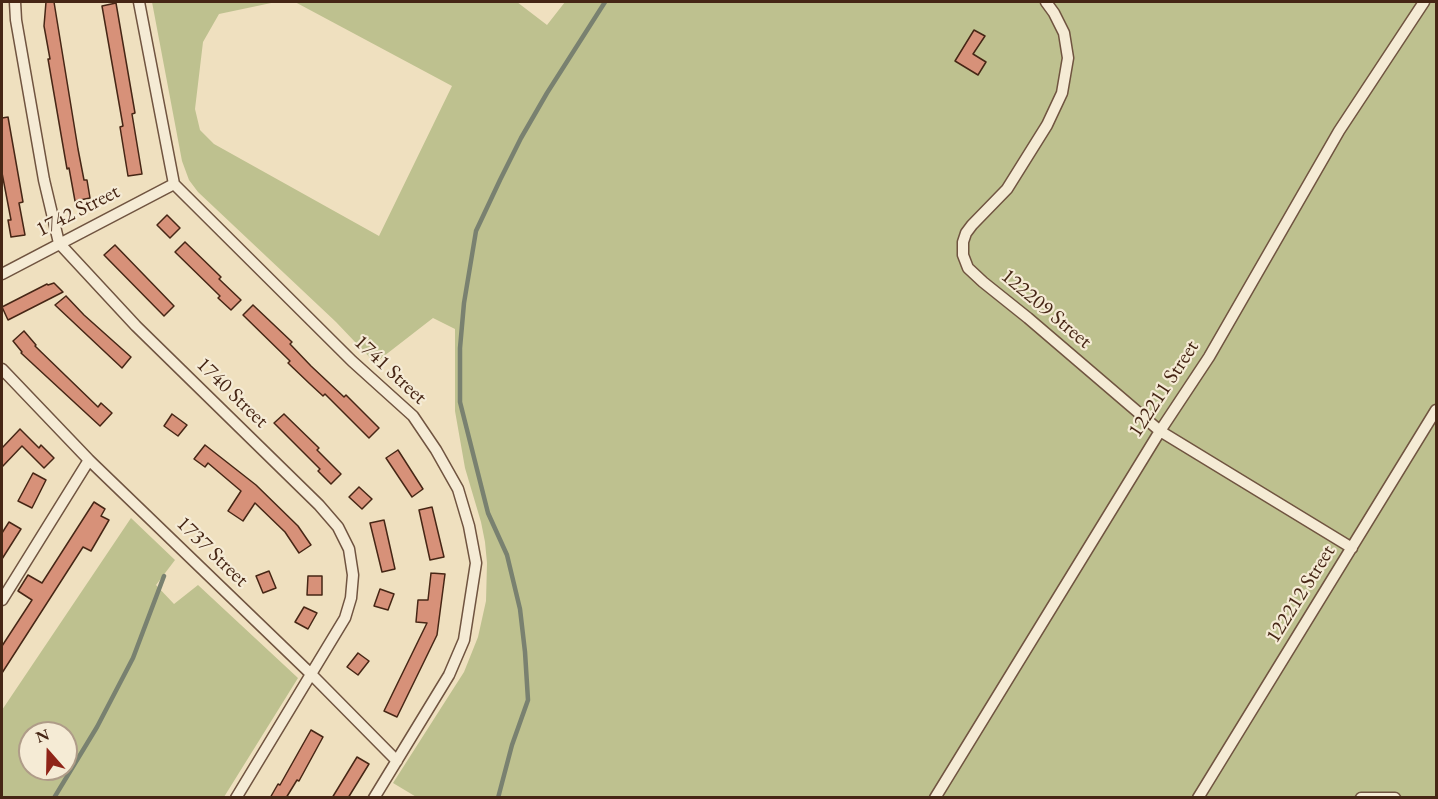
<!DOCTYPE html>
<style>
body{margin:0}
#map{position:relative;width:1438px;height:799px;overflow:hidden;background:#efe0bf;font-family:"EB Garamond",serif}
canvas{display:block}
.frame{position:absolute;inset:0;border:3px solid #462615;pointer-events:none}
.north{position:absolute;left:18px;top:721px;width:60px;height:60px;box-sizing:border-box;background:#f5ebd5;border:2px solid #af9c88;border-radius:50%;rotate:340deg;font-size:16px;font-weight:700;line-height:24px;text-align:center;color:#462615}
.north::after{content:'';display:block;margin:auto;width:21px;height:27px;background:#8f2418;clip-path:polygon(50% 0,100% 100%,50% 72%,0 100%)}
</style>
<div id="map">
<canvas width="1438" height="799"></canvas>
<div class="frame"></div>
<div class="north">N</div>
</div>
<script>
const ctx = document.querySelector('canvas').getContext('2d');
ctx.lineJoin = 'round';
function fillPath(path, color) { ctx.fillStyle = color; ctx.fill(path, 'evenodd'); }
const shape = rows => new Path2D(rows.map(r => 'M' + r).join(''));
function strokePath(path, color, width, dash) { ctx.strokeStyle = color; ctx.lineWidth = width; ctx.lineCap = dash ? 'butt' : 'round'; ctx.setLineDash(dash || []); ctx.stroke(path); }
function drawText(font, color, halo, rows, align = 'center') {
  ctx.font = font + ' "EB Garamond",serif'; ctx.lineWidth = 4.5; ctx.setLineDash([]); ctx.textBaseline = 'middle'; ctx.strokeStyle = halo; ctx.fillStyle = color; for (const [text, x, y, turn = 0] of rows) {
    ctx.save(); ctx.translate(x, y); ctx.rotate((+turn || 0) * Math.PI / 180); ctx.textAlign = isNaN(turn) ? turn : align; if (halo) ctx.strokeText(text, 0, 0); ctx.fillText(text, 0, 0); ctx.restore();
  }
}
fillPath(shape([
 [152,2,276,2,219,14,203,42,195,109,200,130,214,144,379,236,452,86,295,2,517,2,547,25,565,2,1436,2,1436,797,418,798,393,783,464,672,478,637,486,601,487,563,485,542,481,522,465,468,455,411,455,329,433,318,375,363,336,322,198,192,189,180,182,161],
 [131,518,175,560,156,585,174,604,198,585,298,678,224,797,2,797,2,710],
 [30,733,66,733,66,769,30,769]
]), '#bec18f');
strokePath(shape([
 [54,798,97,727,133,658,164,576],
 [498,798,512,745,528,700,525,652,520,609,507,555,488,513,460,402,460,348,464,303,476,231,500,180,521,138,547,93,605,2]
]), '#798170', 4.5);
const building = shape([
 [46,2,54,2,78,149,84,180,87,180,90,198,75,201,69,168,67,169,48,59,50,59,44,26,46,2],
 [116,3,135,113,132,114,142,174,128,176,120,127,123,126,102,6,116,3],
 [974,30,985,36,973,54,986,62,978,75,955,61,974,30],
 [8,117,23,202,19,203,25,235,11,237,8,220,11,220,2,173,2,118,8,117],
 [167,215,180,228,170,238,157,225,167,215],
 [185,242,221,277,219,279,241,300,231,310,218,298,220,296,175,252,185,242],
 [115,245,174,306,164,316,104,255,115,245],
 [54,283,63,292,8,320,2,307,47,284,48,285,54,283],
 [66,296,84,315,131,357,122,368,55,305,66,296],
 [253,305,292,342,290,344,311,366,344,397,346,395,379,428,369,438,325,394,323,396,310,384,288,363,290,361,243,315,253,305],
 [24,331,36,345,35,346,98,407,101,403,112,413,100,426,21,353,22,352,13,341,24,331],
 [172,414,187,425,178,436,164,426,172,414],
 [284,414,319,448,317,450,341,474,331,484,318,471,320,469,274,423,284,414],
 [20,429,39,448,41,445,54,458,44,468,22,446,2,467,2,448,20,429],
 [205,445,256,485,298,526,311,545,299,553,285,532,255,503,243,521,228,511,241,491,208,463,205,467,194,459,205,445],
 [398,450,423,489,412,497,386,458,398,450],
 [33,473,46,480,32,508,18,501,33,473],
 [359,487,372,499,362,509,349,497,359,487],
 [94,502,105,509,101,516,109,520,91,551,83,547,2,673,2,646,32,600,18,591,28,575,42,583,94,502],
 [432,507,444,557,430,560,419,510,432,507],
 [384,520,395,569,382,572,370,523,384,520],
 [9,522,21,529,2,559,2,533,9,522],
 [269,571,276,588,263,593,256,576,269,571],
 [431,573,445,574,437,635,397,717,384,711,427,623,416,622,418,600,428,600,431,573],
 [308,576,322,576,322,595,307,595,308,576],
 [380,589,394,594,388,610,374,606,380,589],
 [304,607,317,613,308,629,295,622,304,607],
 [358,653,369,661,358,675,347,667,358,653],
 [311,730,323,737,299,781,297,780,286,798,270,798,278,784,280,785,311,730],
 [357,757,369,764,348,798,332,798,357,757]
]);
fillPath(building, '#d79179');
strokePath(building, '#462615', 1.5);
const minor = shape([
 [15,2,16,20,44,180,59,243,136,326,319,505,338,527,349,549,353,575,351,598,345,618,236,798],
 [139,2,174,184,352,361,413,416,436,450,458,489,469,526,476,563,464,640,449,675,374,798],
 [1046,2,1054,13,1064,33,1068,58,1062,93,1047,125,1007,189,972,225,966,233,963,242,963,255,968,268,983,282,1028,318,1160,431,1352,548],
 [2,274,174,184],
 [2,369,89,460,312,675,397,761],
 [2,600,89,460],
 [935,798,1160,431,1209,357,1339,131,1424,2],
 [1198,798,1436,410],
 [1361,798,1395,798]
]);
strokePath(minor, '#705440', 13);
strokePath(minor, '#f5ebd5', 10);
drawText('21px', '#462615', '#f5ebd5', [
 ["1742 Street",78,211,-27],
 ["122209 Street",1046,309,40],
 ["1741 Street",390,370,43],
 ["122211 Street",1164,389,-57],
 ["1740 Street",232,393,44],
 ["1737 Street",212,552,44],
 ["122212 Street",1301,594,-58]
]);
</script>
